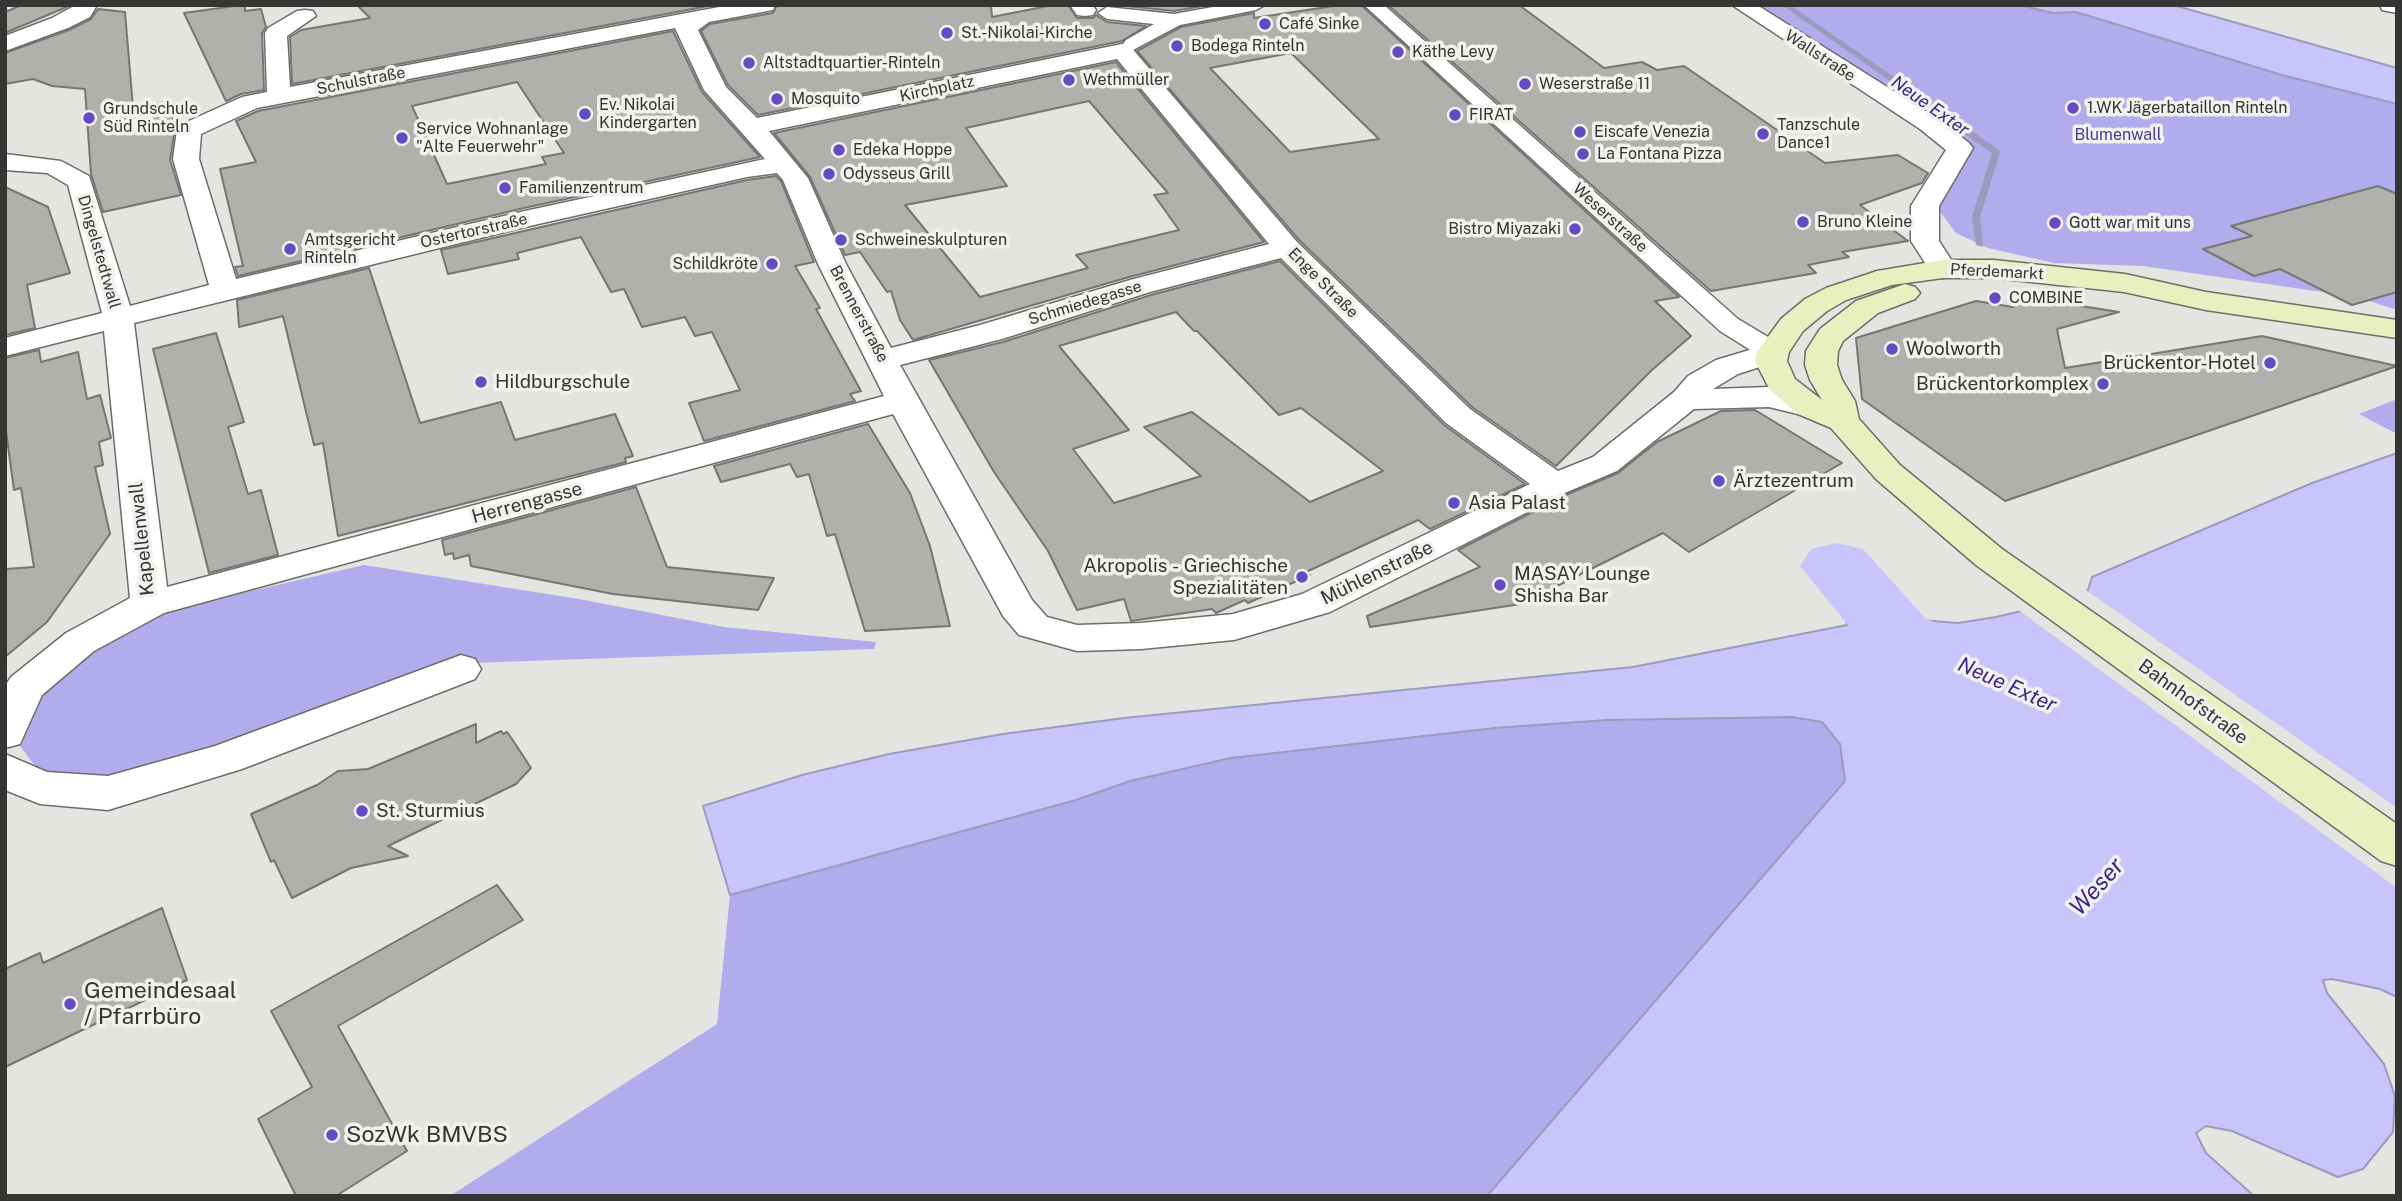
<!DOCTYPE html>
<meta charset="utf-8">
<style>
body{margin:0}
#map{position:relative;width:2402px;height:1201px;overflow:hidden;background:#e4e5e0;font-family:"Public Sans",sans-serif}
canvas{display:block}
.frame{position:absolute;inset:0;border:7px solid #353533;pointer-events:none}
</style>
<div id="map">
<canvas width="2402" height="1201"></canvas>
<div class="frame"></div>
</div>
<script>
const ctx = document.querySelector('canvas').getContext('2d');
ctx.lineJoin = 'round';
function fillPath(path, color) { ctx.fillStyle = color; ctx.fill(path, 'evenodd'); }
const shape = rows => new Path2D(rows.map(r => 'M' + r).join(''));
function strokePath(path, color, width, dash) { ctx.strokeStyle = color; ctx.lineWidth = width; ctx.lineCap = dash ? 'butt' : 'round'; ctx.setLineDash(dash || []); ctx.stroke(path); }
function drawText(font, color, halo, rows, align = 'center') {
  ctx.font = font + ' "Public Sans",sans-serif'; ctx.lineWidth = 7; ctx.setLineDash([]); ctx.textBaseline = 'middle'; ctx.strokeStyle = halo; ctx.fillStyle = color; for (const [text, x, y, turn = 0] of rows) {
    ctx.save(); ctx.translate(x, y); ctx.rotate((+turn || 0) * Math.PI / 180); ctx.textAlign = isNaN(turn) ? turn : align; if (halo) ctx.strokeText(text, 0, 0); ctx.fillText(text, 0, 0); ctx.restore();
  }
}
fillPath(shape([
 [1754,5,2173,5,2397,68,2397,194,2378,186,2232,226,2252,236,2280,269,2397,292,2397,310,2357,297,2143,266,2054,263,1988,248,1956,233,1933,203,1971,153,1947,130],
 [2397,399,2397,434,2359,414],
 [364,565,579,599,724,627,876,642,874,649,470,663,110,785,42,775,14,738,50,684,125,628,160,612],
 [1792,717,1822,722,1840,744,1845,781,1487,1196,450,1196,717,1024,730,895,1076,800,1130,781,1231,758,1495,728,1607,720]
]), '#b2abec');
const water = shape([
 [2020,5,2173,5,2397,68,2397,104,2282,75,2076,12,2053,13,2020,5],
 [2397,453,2397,997,2380,989,2332,979,2323,980,2327,993,2384,1064,2395,1096,2393,1132,2363,1169,2338,1177,2232,1131,2206,1126,2196,1133,2206,1153,2254,1196,1487,1196,1845,781,1840,744,1822,722,1792,717,1607,720,1495,728,1231,758,1130,781,1076,800,730,895,703,806,802,775,889,754,1003,734,1124,718,1633,667,1847,625,1835,581,1857,578,1897,618,1958,623,1996,617,2069,600,2088,590,2092,577,2312,483,2397,453]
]);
fillPath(water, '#c9c5fa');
strokePath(water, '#9d9abe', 2);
fillPath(shape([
 [2083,588,2397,808,2397,888,2017,609,2067,596]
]), '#e4e5e0');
fillPath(shape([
 [1782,5,1790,5,1999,150,2000,152,1980,217,1983,247,1976,245,1972,217,1992,153,1782,5]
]), '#9d9abe');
fillPath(shape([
 [1837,543,1863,549,1926,619,1950,628,1961,647,1950,666,1922,673,1872,655,1800,566,1811,549,1837,543]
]), '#c9c5fa');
const building = shape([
 [22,5,61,5,69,6,5,33,5,12,22,5],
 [242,5,245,5,245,11,261,9,266,27,262,33,264,90,241,94,226,101,184,13,242,5],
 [357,5,714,5,292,84,290,37,301,30,370,18,357,5],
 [777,5,991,5,992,17,1053,5,1068,5,1077,18,1093,18,1096,15,1107,22,1146,26,1122,41,758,115,728,85,701,31,710,24,773,13,777,5],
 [1116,5,1208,5,1174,11,1116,5],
 [1340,5,1361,5,1679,297,1655,301,1691,336,1652,370,1556,466,1472,407,1299,240,1137,51,1181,27,1254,13,1254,18,1340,5],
 [1291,53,1379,139,1290,152,1210,68,1291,53],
 [1388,5,1519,5,1604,68,1642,62,1657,70,1684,66,1825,163,1898,155,1928,173,1922,183,1860,205,1908,241,1842,252,1849,257,1808,265,1816,273,1711,291,1388,5],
 [98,9,125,12,133,108,170,101,175,129,170,160,181,195,103,212,91,174,85,89,52,86,33,79,5,84,5,53,69,30,91,19,98,9],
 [673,31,702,92,760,157,524,208,238,276,235,267,243,266,220,169,256,162,236,121,258,111,673,31],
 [517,82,564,153,542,157,546,164,447,184,412,106,517,82],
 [1116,62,1264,242,1129,277,913,340,900,320,891,291,887,292,860,252,845,255,810,177,774,133,1116,62],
 [1089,101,1168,193,1154,195,1179,230,1076,255,1088,268,980,297,905,205,1007,186,966,128,1089,101],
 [776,176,781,181,814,262,795,266,820,308,816,309,861,391,850,394,855,401,704,441,689,403,740,390,712,332,695,336,685,317,642,327,624,289,611,292,581,237,517,253,519,259,448,274,441,250,747,180,776,176],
 [2378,186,2397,194,2397,292,2352,305,2280,269,2254,276,2203,249,2252,236,2231,226,2378,186],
 [5,187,48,207,70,273,27,285,35,328,5,335,5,187],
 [1280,261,1444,425,1525,484,1430,529,1418,520,1306,572,1310,575,1248,603,1245,600,1216,613,1212,609,1131,621,1124,599,1077,610,1048,551,994,472,929,360,1003,342,1151,295,1280,261],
 [1176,312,1194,331,1197,331,1279,415,1301,408,1383,471,1310,502,1192,412,1144,427,1201,476,1114,503,1073,449,1129,430,1059,346,1176,312],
 [369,268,420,423,501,402,515,440,615,414,633,456,625,458,626,462,338,536,323,443,314,445,283,316,239,327,237,300,369,268],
 [2030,298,2119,312,2057,329,2065,368,2262,336,2397,366,2005,501,1862,399,1856,338,1976,301,2013,307,2030,298],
 [216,333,244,422,228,427,248,494,261,490,278,555,209,573,153,349,216,333],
 [39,350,41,362,78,352,87,399,100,395,111,438,99,442,103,465,95,467,110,534,47,622,5,657,5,569,34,567,21,488,14,490,5,424,5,358,39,350],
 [1755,410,1842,463,1689,552,1663,533,1521,604,1370,627,1367,616,1480,567,1458,550,1568,494,1618,473,1657,442,1721,411,1755,410],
 [868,424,910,493,930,546,950,626,865,631,835,534,827,536,809,474,797,477,790,464,721,482,714,466,868,424],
 [636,487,667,567,774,578,758,610,613,594,471,566,469,555,454,559,453,553,445,555,442,540,636,487],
 [476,724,476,743,501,731,503,734,507,732,512,739,531,768,516,784,388,846,408,856,351,868,292,898,274,860,271,862,251,814,317,785,338,771,368,769,476,724],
 [497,885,523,920,338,1026,407,1151,336,1196,296,1196,258,1119,312,1087,271,1011,497,885],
 [162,908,187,980,5,1067,5,969,40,953,43,963,162,908]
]);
fillPath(building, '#b0b0ac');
strokePath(building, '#767773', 2);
const pedestrian = shape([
 [1224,5,1265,5,1256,10,1180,25,1133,50,1126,48,1123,44,1126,40,1154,24,1107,19,1098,13,1107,7,1174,14,1224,5],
 [1364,5,1384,5,1738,319,1783,346,1787,352,1783,358,1773,360,1763,358,1720,331,1364,5]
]);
const minor = shape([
 [76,5,97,5,90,17,68,28,5,51,5,36,52,18,76,5],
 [730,5,775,5,773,10,709,22,698,30,726,87,757,118,1122,44,1130,46,1297,242,1470,409,1558,471,1593,457,1674,392,1688,376,1716,360,1773,343,1784,345,1789,352,1784,359,1738,374,1713,389,1769,387,1822,400,1826,407,1822,414,1810,417,1769,407,1694,409,1617,471,1567,492,1330,612,1234,640,1141,649,1077,651,1019,635,1003,616,893,414,164,613,94,651,42,695,20,744,5,748,5,686,11,677,66,633,130,598,104,331,5,356,5,338,102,313,68,185,47,173,5,170,5,154,61,161,89,176,130,306,209,285,173,159,177,130,180,125,242,97,267,92,265,33,268,28,297,11,305,10,313,11,316,16,287,36,290,87,730,5],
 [675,28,704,90,765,159,525,211,236,279,199,159,201,134,257,108,675,28],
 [1117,59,1269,244,1130,280,980,325,891,348,846,264,808,178,769,131,1117,59],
 [777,173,783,180,818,264,884,396,167,587,134,323,525,227,747,177,777,173],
 [1281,258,1446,423,1530,484,1302,594,1233,614,1141,623,1077,625,1047,617,1032,600,900,365,1002,339,1150,292,1281,258],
 [1070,5,1092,5,1096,10,1093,15,1085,16,1077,15,1070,5],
 [1732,5,1757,5,1938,119,1969,143,1973,148,1939,206,1939,241,1957,269,1953,275,1943,278,1933,275,1911,241,1911,206,1946,150,1920,129,1732,5],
 [2380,5,2397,5,2397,13,2382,10,2380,5],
 [461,655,475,659,481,669,475,679,242,769,108,810,40,804,5,790,5,754,47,772,108,776,215,746,461,655]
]);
const secondary = shape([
 [1943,260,1994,260,2125,274,2206,292,2397,320,2397,338,2206,310,2124,292,1994,278,1943,278,1892,285,1846,300,1827,311,1803,331,1789,352,1787,361,1795,379,1822,400,1810,380,1805,365,1806,351,1820,329,1856,301,1905,284,1915,287,1920,293,1915,299,1878,313,1843,341,1838,351,1837,365,1842,380,1855,401,1859,419,1900,465,2002,549,2397,824,2397,866,2381,861,1976,565,1876,479,1831,428,1798,414,1770,390,1755,361,1757,352,1781,319,1805,299,1826,288,1877,271,1943,260]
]);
strokePath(pedestrian, '#6d6e6a', 3);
strokePath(minor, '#6d6e6a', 3);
strokePath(secondary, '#6d6e6a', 3);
fillPath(pedestrian, '#fff');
fillPath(minor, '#fff');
fillPath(secondary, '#eaefc0');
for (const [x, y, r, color] of [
 [1265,24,7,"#654ac3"],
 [947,33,7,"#654ac3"],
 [1177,46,7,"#654ac3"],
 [1398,52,7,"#654ac3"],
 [749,63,7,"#654ac3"],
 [1069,80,7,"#654ac3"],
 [1525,84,7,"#654ac3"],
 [777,99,7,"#654ac3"],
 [2073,108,7,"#654ac3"],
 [585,114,7,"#654ac3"],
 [1455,115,7,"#654ac3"],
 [89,118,7,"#654ac3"],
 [1580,132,7,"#654ac3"],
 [1763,134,7,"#654ac3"],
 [402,138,7,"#654ac3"],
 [839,150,7,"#654ac3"],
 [1583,154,7,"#654ac3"],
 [829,174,7,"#654ac3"],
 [505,188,7,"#654ac3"],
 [1803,222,7,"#654ac3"],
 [2055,223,7,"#654ac3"],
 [1575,229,7,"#654ac3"],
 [841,240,7,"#654ac3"],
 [290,249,7,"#654ac3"],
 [772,264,7,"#654ac3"],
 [1995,298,7,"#654ac3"],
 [1892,349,7,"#654ac3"],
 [2270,363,7,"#654ac3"],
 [481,382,7,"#654ac3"],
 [2103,384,7,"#654ac3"],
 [1719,481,7,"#654ac3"],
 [1454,503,7,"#654ac3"],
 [1302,577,7,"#654ac3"],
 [1500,585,7,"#654ac3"],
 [362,811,7,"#654ac3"],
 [70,1004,7,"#654ac3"],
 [332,1135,7,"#654ac3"]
]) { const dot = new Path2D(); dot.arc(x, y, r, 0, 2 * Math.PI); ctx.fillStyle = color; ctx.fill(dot); strokePath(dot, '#f1f2ed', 2.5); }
drawText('16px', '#353533', '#f1f2ed', [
 ["Café Sinke",1279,24],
 ["St.-Nikolai-Kirche",961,33],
 ["Bodega Rinteln",1191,46],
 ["Käthe Levy",1412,52],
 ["Altstadtquartier-Rinteln",763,63],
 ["Wethmüller",1083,80],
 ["Weserstraße 11",1539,84],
 ["Mosquito",791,99],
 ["Ev. Nikolai",599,105],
 ["Kindergarten",599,123],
 ["1.WK Jägerbataillon Rinteln",2087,108],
 ["Grundschule",103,109],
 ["Süd Rinteln",103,127],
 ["FIRAT",1469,115],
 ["Tanzschule",1777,125],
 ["Dance1",1777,143],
 ["Service Wohnanlage",416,129],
 ["\"Alte Feuerwehr\"",416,147],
 ["Eiscafe Venezia",1594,132],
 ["Edeka Hoppe",853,150],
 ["La Fontana Pizza",1597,154],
 ["Odysseus Grill",843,174],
 ["Familienzentrum",519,188],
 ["Bruno Kleine",1817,222],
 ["Gott war mit uns",2069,223],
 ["Bistro Miyazaki",1561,229,"right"],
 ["Amtsgericht",304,240],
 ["Rinteln",304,258],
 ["Schweineskulpturen",855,240],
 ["Schildkröte",758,264,"right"],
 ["COMBINE",2009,298]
], 'left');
drawText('16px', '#353533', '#f1f2ed', [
 ["Wallstraße",1820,56,33],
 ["Schulstraße",361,81,-11],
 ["Kirchplatz",937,89,-12],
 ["Weserstraße",1610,218,42],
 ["Ostertorstraße",474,231,-13],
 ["Dingelstedtwall",99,252,74],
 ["Pferdemarkt",1997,272,3],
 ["Enge Straße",1323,283,45],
 ["Schmiedegasse",1085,303,-17],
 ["Brennerstraße",859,314,62]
]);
drawText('16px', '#4e379a', '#f1f2ed', [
 ["Blumenwall",2118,135]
]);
drawText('italic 18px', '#402688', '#f1f2ed', [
 ["Neue Exter",1930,106,35]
]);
drawText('19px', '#353533', '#f1f2ed', [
 ["Woolworth",1906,349],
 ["Brückentor-Hotel",2256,363,"right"],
 ["Hildburgschule",495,382],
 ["Brückentorkomplex",2089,384,"right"],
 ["Ärztezentrum",1733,481],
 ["Asia Palast",1468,503],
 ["Akropolis - Griechische",1288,566,"right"],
 ["Spezialitäten",1288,588,"right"],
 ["MASAY Lounge",1514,574],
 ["Shisha Bar",1514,596],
 ["St. Sturmius",376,811]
], 'left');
drawText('19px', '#353533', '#f1f2ed', [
 ["Herrengasse",527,503,-15],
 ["Kapellenwall",142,539,-96],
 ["Mühlenstraße",1377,573,-26],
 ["Bahnhofstraße",2193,702,36]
]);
drawText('italic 21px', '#402688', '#f1f2ed', [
 ["Neue Exter",2007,685,24]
]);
drawText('23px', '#353533', '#f1f2ed', [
 ["Gemeindesaal",84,991],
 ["/ Pfarrbüro",84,1017],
 ["SozWk BMVBS",346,1135]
], 'left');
drawText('italic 24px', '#402688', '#f1f2ed', [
 ["Weser",2097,887,-48]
]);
</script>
